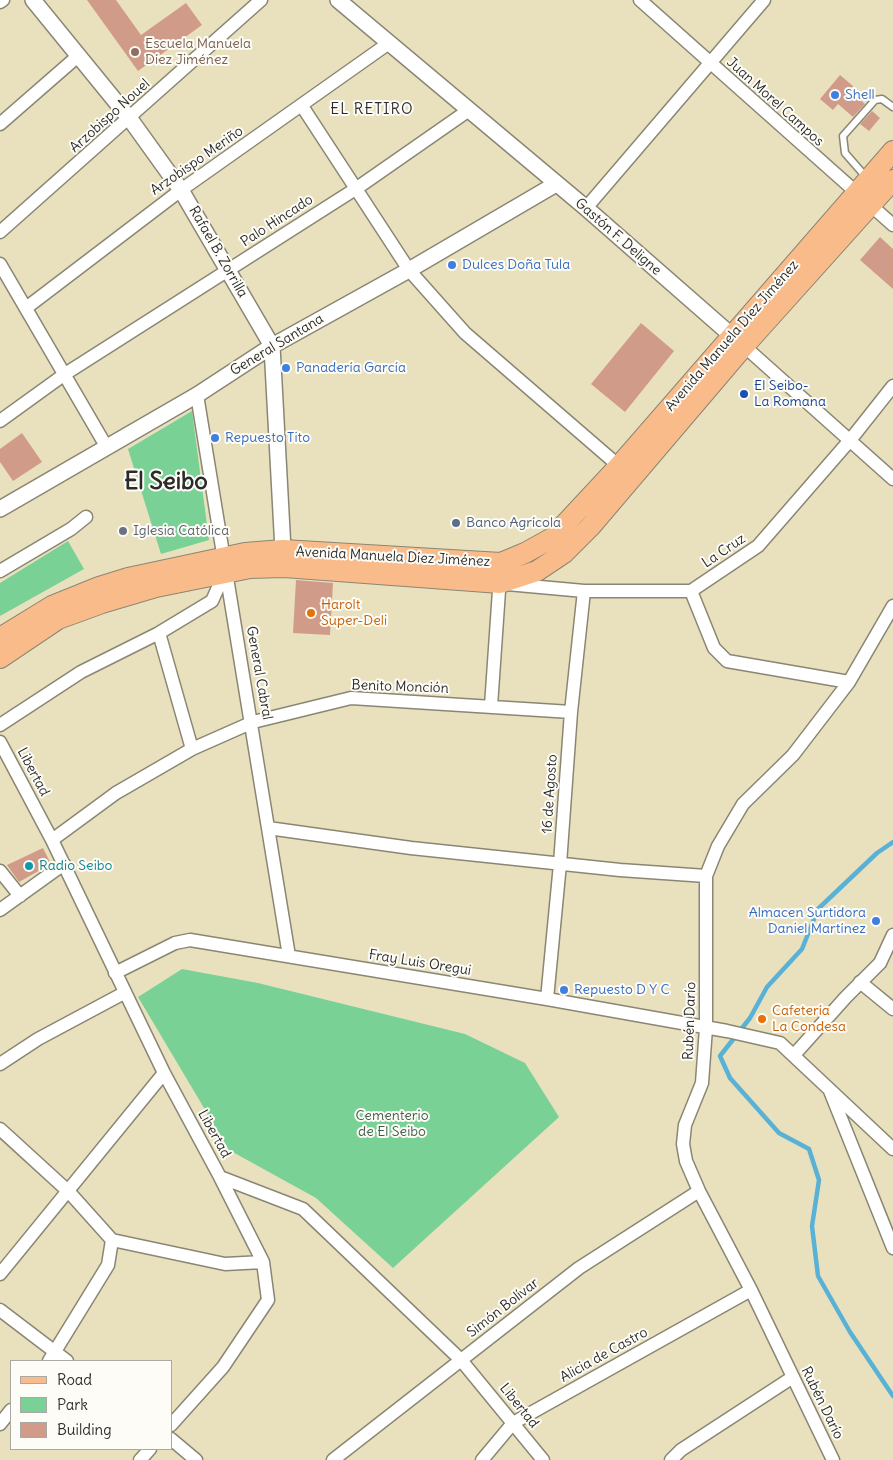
<!DOCTYPE html>
<meta charset="utf-8">
<style>
body{margin:0}
#map{position:relative;width:893px;height:1460px;overflow:hidden;background:#e9e1be;font-family:Delius,sans-serif}
canvas{display:block}
.legend{position:absolute;left:10px;top:1360px;width:162px;height:90px;box-sizing:border-box;background:#fdfcf7;border:1px solid #a9a8a5;margin:0;padding:6px 9px;list-style:none;font-size:15px;color:#2b2b2b}
.legend li{display:flex;align-items:center;gap:10px;height:25px}
.legend b{width:25px;border:1px solid #a9a8a5}
</style>
<div id="map">
<canvas width="893" height="1460"></canvas>
<ul class="legend">
<li><b style="height:6px;background:#fabb8b"></b>Road</li>
<li><b style="height:14px;background:#79d196"></b>Park</li>
<li><b style="height:14px;background:#d19b89"></b>Building</li>
</ul>
</div>
<script>
const ctx = document.querySelector('canvas').getContext('2d');
ctx.lineJoin = 'round';
function fillPath(path, color) { ctx.fillStyle = color; ctx.fill(path, 'evenodd'); }
const shape = rows => new Path2D(rows.map(r => 'M' + r).join(''));
function strokePath(path, color, width, dash) { ctx.strokeStyle = color; ctx.lineWidth = width; ctx.lineCap = dash ? 'butt' : 'round'; ctx.setLineDash(dash || []); ctx.stroke(path); }
function drawText(font, color, halo, rows, align = 'center') {
  ctx.font = font + ' Delius,sans-serif'; ctx.lineWidth = 4; ctx.setLineDash([]); ctx.textBaseline = 'middle'; ctx.strokeStyle = halo; ctx.fillStyle = color; for (const [text, x, y, turn = 0] of rows) {
    ctx.save(); ctx.translate(x, y); ctx.rotate((+turn || 0) * Math.PI / 180); ctx.textAlign = isNaN(turn) ? turn : align; if (halo) ctx.strokeText(text, 0, 0); ctx.fillText(text, 0, 0); ctx.restore();
  }
}
fillPath(shape([
 [192,411,209,540,161,554,128,449],
 [68,541,84,569,0,616,0,583],
 [182,969,258,983,465,1034,525,1063,559,1117,393,1268,316,1198,229,1150,138,997]
]), '#79d196');
strokePath(shape([
 [893,842,877,853,818,909,802,949,767,987,750,1018,720,1056,730,1078,779,1133,809,1149,819,1180,812,1226,818,1276,850,1332,893,1396]
]), '#59b1d6', 4.5);
fillPath(shape([
 [87,0,116,0,141,35,186,3,202,25,138,71],
 [840,75,853,86,850,91,865,104,853,117,838,104,833,110,820,99],
 [872,111,880,118,869,131,860,124],
 [880,237,893,249,893,289,860,260],
 [641,323,674,351,625,412,591,384],
 [22,433,42,462,13,481,0,462,0,449],
 [296,580,333,583,330,635,293,633],
 [43,848,51,864,19,882,7,865]
]), '#d19b89');
const service = shape([
 [866,177,845,153,843,136,875,100,882,99,893,107]
]);
const minor = shape([
 [640,0,893,225],
 [0,2,3,0],
 [302,106,409,270,465,333,619,466],
 [0,124,78,56],
 [586,208,764,0],
 [0,232,261,0],
 [0,264,106,446],
 [26,308,181,190,389,43],
 [744,346,893,479],
 [197,395,289,956],
 [0,421,65,374,357,188,469,110],
 [0,571,71,529,86,517],
 [507,584,584,591,691,591,758,546,851,439,893,386],
 [691,591,714,648,727,661,849,682],
 [159,633,192,749],
 [491,706,500,576],
 [0,725,81,672,159,633,212,601,225,572],
 [0,742,52,840,164,1073,220,1177,263,1262,268,1300,223,1367,171,1425],
 [268,828,411,848,620,870,706,876],
 [52,840,116,793,192,749,253,722,351,698,571,712],
 [0,871,20,896],
 [0,910,64,864],
 [115,973,175,943,190,940,547,999,727,1031,780,1043,893,1149],
 [860,982,893,1009],
 [547,999,560,864,571,712,584,591],
 [794,1055,846,997,880,963,893,935],
 [0,1064,38,1039,124,993],
 [830,1091,893,1248],
 [0,1129,69,1192,112,1240,225,1264,263,1262],
 [220,1177,303,1209,461,1360,543,1460],
 [0,1274,164,1073],
 [0,1310,67,1361],
 [49,1361,108,1265,112,1240],
 [0,1424,11,1410],
 [171,1439,196,1460],
 [140,1460,150,1449],
 [333,1460,579,1268,699,1191],
 [482,1460,513,1423,751,1290],
 [671,1460,681,1450,793,1377],
 [833,1460,751,1290,699,1191,686,1161,683,1144,685,1125,702,1083,706,1028,706,876,718,846,743,804,793,755,849,682,893,606]
]);
const tertiary = shape([
 [33,0,130,119,181,190,272,346,283,550],
 [338,0,586,208,739,342],
 [0,509,197,395,272,346,409,270,556,184]
]);
const primary = shape([
 [0,638,52,606,99,587,128,578,245,553,283,550,501,563,525,553,552,538,619,466,893,151],
 [0,658,58,619,102,603,156,587,250,568,284,567,500,583,537,571,564,553,590,527,744,346,893,180]
]);
strokePath(service, '#8a8674', 9);
strokePath(minor, '#8a8674', 15);
strokePath(tertiary, '#8a8674', 18);
strokePath(primary, '#8a8674', 22);
strokePath(service, '#fff', 6);
strokePath(minor, '#fff', 12);
strokePath(tertiary, '#fff', 15);
strokePath(primary, '#fabb8b', 20);
for (const [x, y, r, color] of [
 [135,52,5,"#8d6e63"],
 [835,95,5,"#3f7fe0"],
 [452,265,5,"#3f7fe0"],
 [286,368,5,"#3f7fe0"],
 [744,394,5,"#1a4fb4"],
 [215,438,5,"#3f7fe0"],
 [456,523,5,"#5c6f8a"],
 [123,531,5,"#6b7280"],
 [311,613,5,"#e8710a"],
 [29,866,5,"#0f9aa8"],
 [876,921,5,"#3f7fe0"],
 [564,990,5,"#3f7fe0"],
 [762,1019,5,"#e8710a"]
]) { const dot = new Path2D(); dot.arc(x, y, r, 0, 2 * Math.PI); ctx.fillStyle = color; ctx.fill(dot); strokePath(dot, '#fdfcf7', 2); }
drawText('14px', '#785e54', '#fdfcf7', [
 ["Escuela Manuela",145,44],
 ["Díez Jiménez",145,60]
], 'left');
drawText('14px', '#366cbe', '#fdfcf7', [
 ["Shell",845,95],
 ["Dulces Doña Tula",462,265],
 ["Panadería García",296,368],
 ["Repuesto Tito",225,438],
 ["Almacen Surtidora",866,913,"right"],
 ["Daniel Martínez",866,929,"right"],
 ["Repuesto D Y C",574,990]
], 'left');
drawText('14px', '#2b2b2b', '#fdfcf7', [
 ["Juan Morel Campos",775,102,42],
 ["Arzobispo Nouel",110,116,-42],
 ["Arzobispo Meriño",197,161,-35],
 ["Palo Hincado",277,221,-33],
 ["Gastón F. Deligne",618,237,41],
 ["Rafael B. Zorrilla",218,252,60],
 ["Avenida Manuela Díez Jiménez",732,336,-49],
 ["General Santana",277,345,-31],
 ["La Cruz",724,551,-34],
 ["Avenida Manuela Díez Jiménez",393,557,3],
 ["General Cabral",259,673,80],
 ["Benito Monción",400,687,2],
 ["Libertad",33,772,62],
 ["16 de Agosto",550,794,-86],
 ["Fray Luis Oregui",420,963,9],
 ["Rubén Darío",690,1021,-88],
 ["Libertad",214,1134,61],
 ["Simón Bolívar",503,1308,-38],
 ["Alicia de Castro",604,1355,-29],
 ["Rubén Darío",822,1403,64],
 ["Libertad",519,1406,51]
]);
drawText('14px', '#164399', '#fdfcf7', [
 ["El Seibo-",754,386],
 ["La Romana",754,402]
], 'left');
drawText('14px', '#4e5e75', '#fdfcf7', [
 ["Banco Agrícola",466,523]
], 'left');
drawText('14px', '#5b616d', '#fdfcf7', [
 ["Iglesia Católica",133,531]
], 'left');
drawText('14px', '#c56008', '#fdfcf7', [
 ["Harolt",321,605],
 ["Super-Deli",321,621],
 ["Cafetería",772,1011],
 ["La Condesa",772,1027]
], 'left');
drawText('14px', '#0d838f', '#fdfcf7', [
 ["Radio Seibo",39,866]
], 'left');
drawText('14px', '#425d4b', '#fdfcf7', [
 ["Cementerio",392,1116],
 ["de El Seibo",392,1132]
]);
ctx.letterSpacing = '1px';
drawText('15px', '#2b2b2b', '#fdfcf7', [
 ["EL RETIRO",372,110]
]);
ctx.letterSpacing = '0px';
drawText('bold 24px', '#2b2b2b', '#fdfcf7', [
 ["El Seibo",166,482]
]);
</script>
